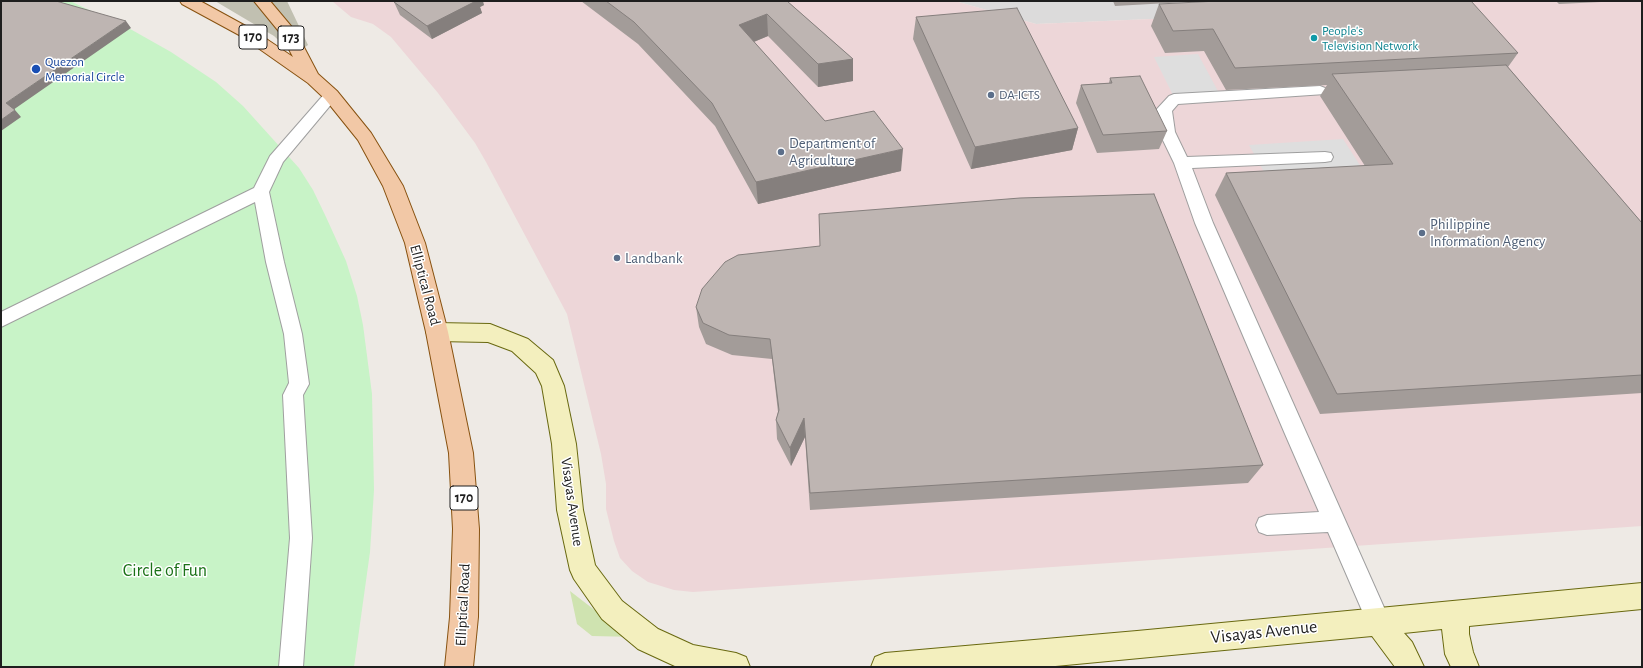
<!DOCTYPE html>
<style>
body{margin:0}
#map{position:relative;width:1643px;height:668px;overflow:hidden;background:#eeeae5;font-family:"Alegreya Sans",sans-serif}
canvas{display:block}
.frame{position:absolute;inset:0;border:2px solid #1e1e1e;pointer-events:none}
</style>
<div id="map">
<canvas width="1643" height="668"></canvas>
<div class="frame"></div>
</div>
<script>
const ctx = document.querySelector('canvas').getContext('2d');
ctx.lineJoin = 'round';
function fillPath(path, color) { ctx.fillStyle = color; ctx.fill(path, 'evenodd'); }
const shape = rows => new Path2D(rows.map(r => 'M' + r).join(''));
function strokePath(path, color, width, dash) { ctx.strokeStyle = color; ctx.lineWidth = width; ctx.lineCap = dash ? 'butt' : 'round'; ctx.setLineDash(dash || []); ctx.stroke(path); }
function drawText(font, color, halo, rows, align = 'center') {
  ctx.font = font + ' "Alegreya Sans",sans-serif'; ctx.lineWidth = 3; ctx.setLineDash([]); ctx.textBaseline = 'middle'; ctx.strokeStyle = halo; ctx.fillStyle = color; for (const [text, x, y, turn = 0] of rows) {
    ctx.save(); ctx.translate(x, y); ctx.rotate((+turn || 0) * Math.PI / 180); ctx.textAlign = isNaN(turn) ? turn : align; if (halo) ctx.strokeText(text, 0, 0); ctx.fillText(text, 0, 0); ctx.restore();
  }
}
fillPath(shape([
 [955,1,1480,1,1449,6,1036,24]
]), '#dcdbdb');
fillPath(shape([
 [332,1,955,1,1036,24,1449,6,1480,1,1642,1,1642,526,693,592,674,590,648,582,632,571,620,558,614,541,606,509,606,484,601,454,567,314,486,162,475,143,438,93,391,37,373,24,351,17]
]), '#edd6d8');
fillPath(shape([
 [215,1,287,1,308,45,301,50,291,52,274,36]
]), '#c1c0b1');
fillPath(shape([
 [570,591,610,622,636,637,592,636,577,624]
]), '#cfe3b0');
fillPath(shape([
 [1,1,70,1,132,30,171,52,216,82,243,106,299,168,313,190,326,217,346,261,357,296,363,325,372,394,374,490,370,552,354,667,1,667]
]), '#c8f3c7');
fillPath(shape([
 [1198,54,1219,93,1173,95,1154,57],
 [1343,139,1365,173,1268,179,1249,145]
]), '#dedede');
const lane = shape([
 [1320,86,1325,88,1328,91,1325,94,1178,104,1172,111,1175,132,1187,157,1325,152,1331,153,1333,157,1331,161,1325,162,1192,168,1213,223,1390,621,1386,629,1378,633,1370,629,1328,532,1267,535,1259,532,1256,525,1259,518,1267,515,1319,512,1285,434,1195,223,1174,163,1159,132,1156,110,1169,96,1174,94,1320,86],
 [331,90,336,92,339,95,283,162,269,192,284,262,302,334,309,384,303,395,312,538,303,667,279,667,290,538,283,395,289,383,284,334,266,262,255,202,1,327,1,312,254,188,270,156,326,92,331,90]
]);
const secondary = shape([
 [437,323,490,324,528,339,553,360,564,386,576,444,583,510,595,565,622,601,658,629,693,645,736,653,746,657,750,667,677,667,638,649,602,619,574,579,570,570,557,510,552,444,542,386,536,373,512,351,488,342,437,341,429,338,426,332,429,326,437,323],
 [1642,583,1642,609,1469,626,1469,634,1473,652,1479,667,1451,667,1445,654,1442,629,1404,633,1412,642,1424,667,1395,667,1372,636,1045,667,871,667,875,657,885,653,1137,631,1642,583]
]);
const primary = shape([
 [180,1,200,1,253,30,293,57,281,34,254,1,270,1,296,32,318,74,337,91,371,133,403,186,425,243,448,332,473,453,479,529,478,617,473,667,445,667,450,617,453,529,449,453,426,332,405,243,383,186,358,140,325,99,308,83,241,36,182,4,180,1]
]);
strokePath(lane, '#9f9f9f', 2);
strokePath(secondary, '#696910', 2);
strokePath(primary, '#885210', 2);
fillPath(lane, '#fff');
fillPath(secondary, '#f3efbe');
fillPath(primary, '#f2c8a6');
fillPath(shape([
 [581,1,787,1,853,59,853,81,818,87,768,36,754,42,825,121,901,171,758,204,715,126,638,44],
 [1113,1,1204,1,1115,6],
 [1556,1,1622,1,1559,4],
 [394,2,484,5,480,7,482,13,432,39,400,15],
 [1159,4,1518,53,1508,67,1642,223,1642,393,1320,414,1215,195,1226,173,1365,166,1320,96,1327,85,1226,90,1204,51,1165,53,1151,26],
 [916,17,1078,128,1072,150,971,169,913,39],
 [1110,78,1167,131,1159,149,1097,153,1076,103,1081,85,1109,83],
 [696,307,1263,465,1248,483,810,510,805,437,791,466,777,439,776,420,778,412,772,359,732,355,706,344,699,327]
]), '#a39c99');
fillPath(shape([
 [473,1,483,1,484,5,480,7,482,13,432,39,427,26],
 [767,14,768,36,741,47,739,25],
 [126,21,131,28,13,110,6,103],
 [853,59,853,81,818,87,818,64],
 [15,110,21,117,1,131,1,120],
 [1078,128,1072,150,971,169,975,147],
 [903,149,901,171,758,204,756,182],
 [804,418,805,437,791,466,790,448]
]), '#857f7d');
const building = shape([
 [1,1,56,1,126,21,6,103,15,110,1,120,1,1],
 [396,1,476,1,427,26,394,2,396,1],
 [606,1,787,1,853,59,818,64,767,14,739,25,825,121,874,111,903,149,756,182,712,103,634,22,606,1],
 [1218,1,1471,1,1518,53,1235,68,1213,29,1173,31,1159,4,1218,1],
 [1017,8,1078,128,975,147,916,17,1017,8],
 [1506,65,1642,223,1642,375,1337,394,1226,173,1393,164,1332,74,1506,65],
 [1140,76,1167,131,1103,135,1081,85,1112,83,1110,78,1140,76],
 [1154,194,1263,465,810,493,804,418,790,448,776,420,779,410,770,339,729,335,703,323,696,307,702,289,725,262,738,255,820,246,819,214,1020,198,1154,194]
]);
fillPath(building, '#beb5b2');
strokePath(building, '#857f7d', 1);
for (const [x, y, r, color] of [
 [1314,38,4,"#0f9aa8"],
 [36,69,5,"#1a4fb4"],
 [991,95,4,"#5c6f8a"],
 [781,152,4,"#5c6f8a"],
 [1422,233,4,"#5c6f8a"],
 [617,258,4,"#5c6f8a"]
]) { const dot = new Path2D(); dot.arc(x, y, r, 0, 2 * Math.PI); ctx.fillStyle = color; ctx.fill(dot); strokePath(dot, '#fff', 1.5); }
drawText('13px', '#0d838f', '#fff', [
 ["People's",1322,31],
 ["Television Network",1322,46]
], 'left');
drawText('13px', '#164399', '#fff', [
 ["Quezon",45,62],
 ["Memorial Circle",45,77]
], 'left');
drawText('13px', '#4e5e75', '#fff', [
 ["DA-ICTS",999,95]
], 'left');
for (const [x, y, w] of [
 [253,37,28],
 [291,38,26],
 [464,498,28]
]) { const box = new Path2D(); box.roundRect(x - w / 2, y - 12, w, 24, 3); ctx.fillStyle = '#fff'; ctx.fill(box); strokePath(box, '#1e1e1e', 1); }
drawText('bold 14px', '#1e1e1e', null, [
 ["170",253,37],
 ["173",291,38],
 ["170",464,498]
]);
drawText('15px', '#4e5e75', '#fff', [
 ["Department of",789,143],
 ["Agriculture",789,160],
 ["Philippine",1430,224],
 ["Information Agency",1430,241],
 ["Landbank",625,258]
], 'left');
drawText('15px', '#1e1e1e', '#fff', [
 ["Elliptical Road",425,285,75],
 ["Visayas Avenue",572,502,82],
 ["Elliptical Road",463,605,-87]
]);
drawText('18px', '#1a7117', '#fff', [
 ["Circle of Fun",165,571]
]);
drawText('18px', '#1e1e1e', '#fff', [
 ["Visayas Avenue",1264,632,-6]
]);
</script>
